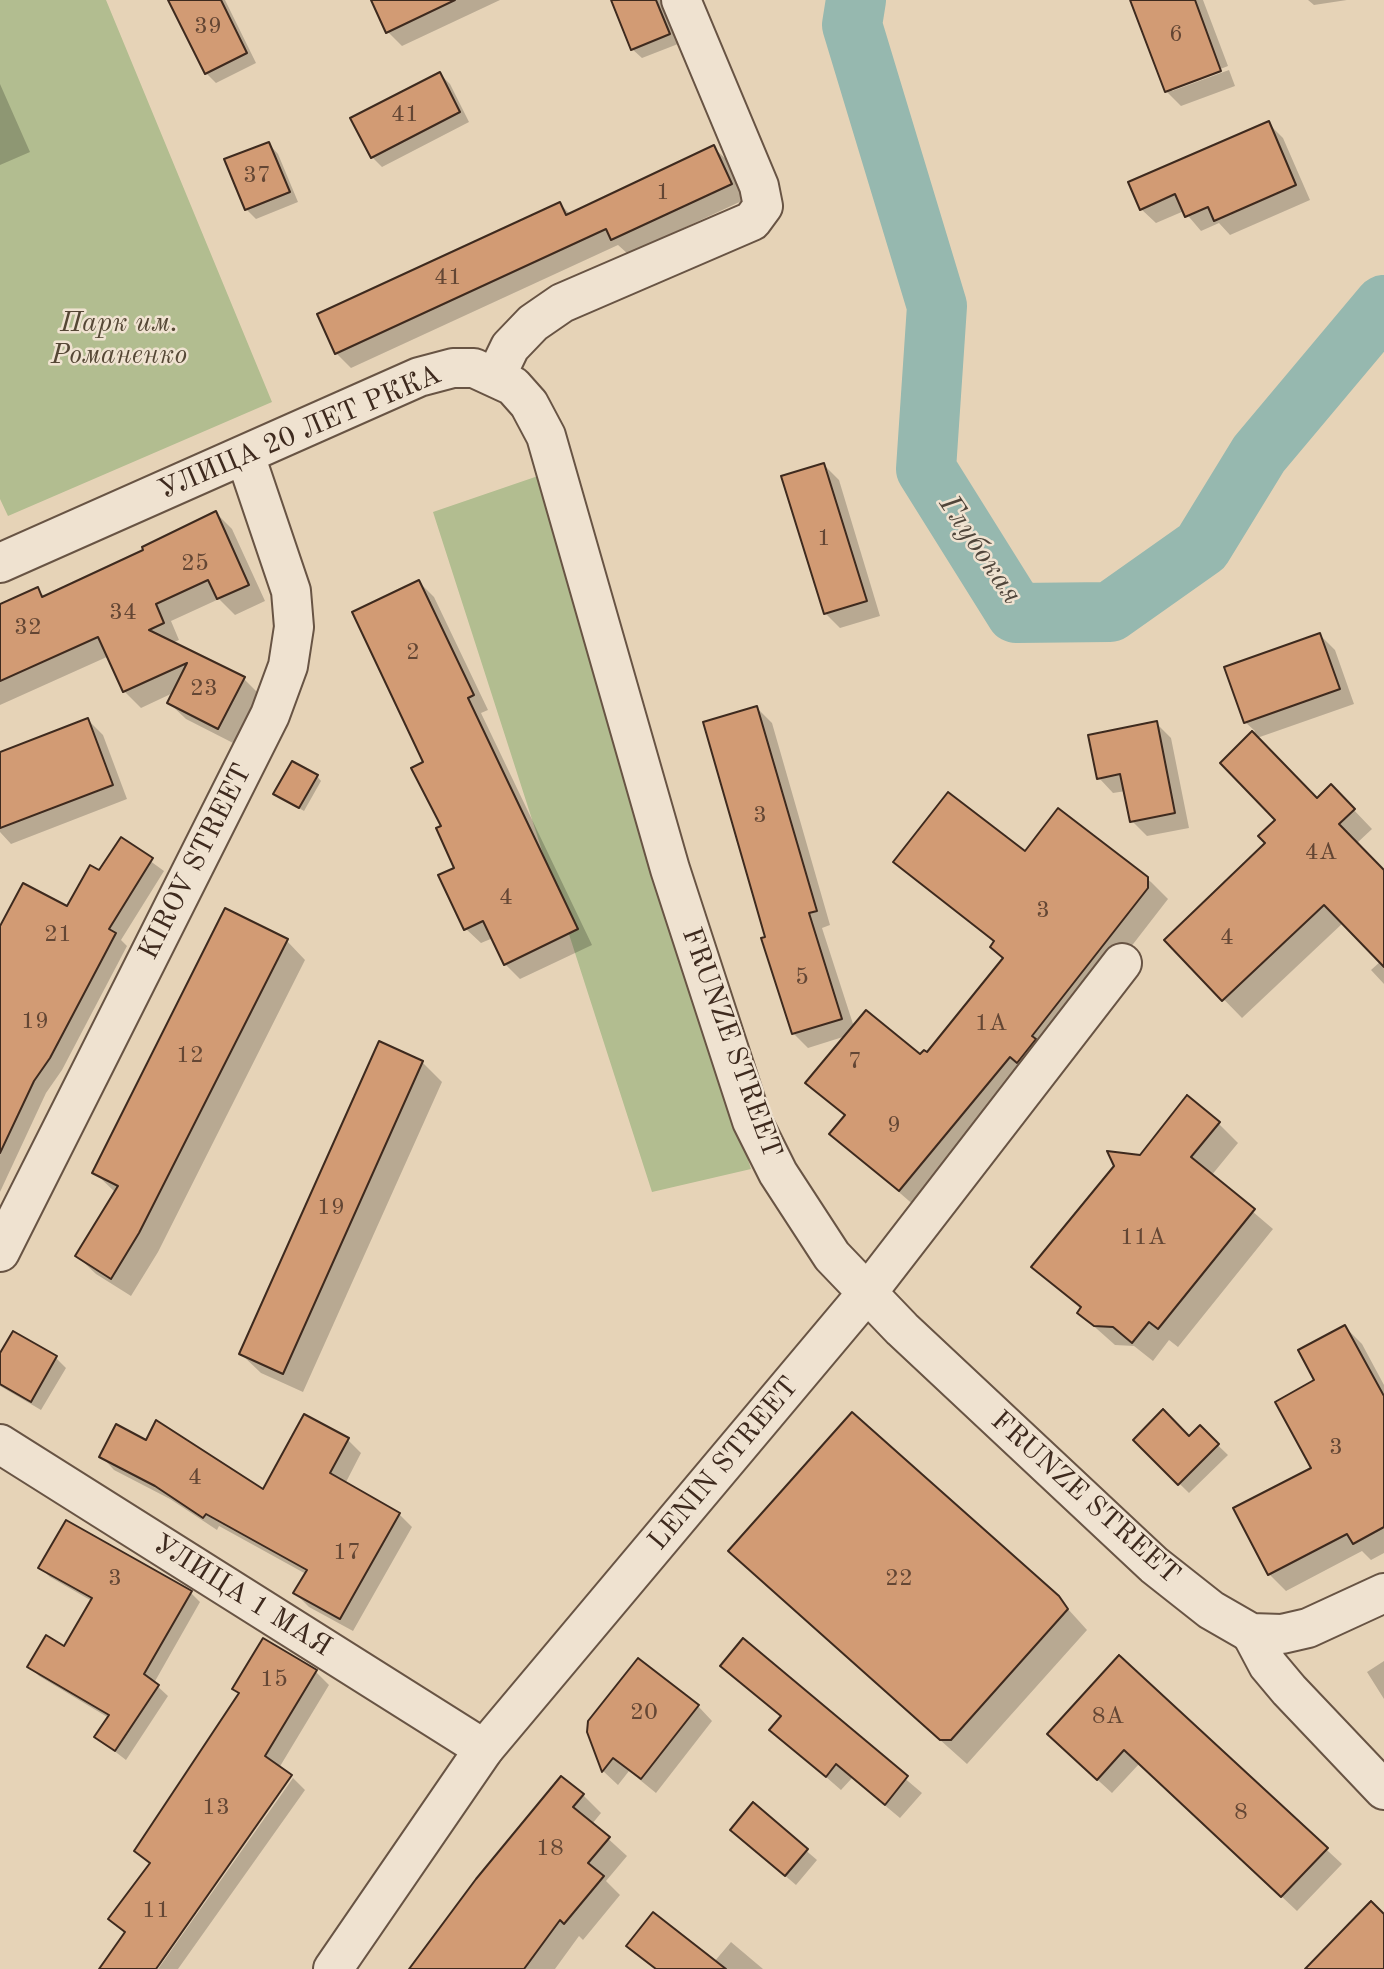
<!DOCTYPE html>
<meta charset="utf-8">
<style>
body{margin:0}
canvas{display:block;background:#e6d3b7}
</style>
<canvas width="1384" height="1969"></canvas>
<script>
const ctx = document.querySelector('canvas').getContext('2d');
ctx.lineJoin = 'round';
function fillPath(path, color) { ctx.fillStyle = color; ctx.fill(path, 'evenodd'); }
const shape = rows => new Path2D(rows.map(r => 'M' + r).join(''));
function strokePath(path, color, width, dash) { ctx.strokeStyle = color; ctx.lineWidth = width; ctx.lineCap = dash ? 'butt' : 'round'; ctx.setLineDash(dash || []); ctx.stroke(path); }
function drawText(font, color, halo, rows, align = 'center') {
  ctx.font = font + ' "Old Standard TT",serif'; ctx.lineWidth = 5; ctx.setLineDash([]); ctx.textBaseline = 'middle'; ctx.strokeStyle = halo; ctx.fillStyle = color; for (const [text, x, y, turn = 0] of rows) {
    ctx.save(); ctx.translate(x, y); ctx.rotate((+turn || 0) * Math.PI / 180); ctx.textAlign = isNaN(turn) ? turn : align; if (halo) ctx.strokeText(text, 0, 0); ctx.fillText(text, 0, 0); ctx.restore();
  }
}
fillPath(shape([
 [0,0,106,0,272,402,8,516,0,499],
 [538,476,737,1125,751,1169,652,1192,433,512]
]), '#b2bd90');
fillPath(shape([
 [170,0,225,0,256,63,216,83,206,73],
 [373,0,500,0,402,46,388,32],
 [631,0,660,0,678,44,642,58,632,49],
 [1132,0,1203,0,1228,66,1172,88,1172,91,1229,70,1235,86,1181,106,1166,91],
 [1308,0,1347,0,1314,5],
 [440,74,450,84,469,122,382,167,372,157],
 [0,84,30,152,0,165],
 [1268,123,1283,138,1310,200,1230,235,1219,223,1201,231,1184,211,1156,223,1141,209],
 [269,144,278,154,298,202,256,219,246,209],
 [714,148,729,162,746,199,628,254,618,245,351,368,336,353,319,315,560,204,571,215],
 [824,465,839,480,880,616,840,628,825,613],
 [216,513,232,529,265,601,235,615,219,599,171,621,179,640,172,643,244,679,260,695,235,744,186,719,169,703,175,692,141,708,124,691,109,656,0,705,0,606,37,589,45,597,146,551],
 [419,582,434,597,488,710,481,713,592,945,520,979,505,964,493,938,481,943,466,929,457,869,425,763],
 [1320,635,1335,650,1354,704,1257,738,1317,800,1331,786,1372,829,1357,843,1384,872,1384,984,1371,970,1381,961,1344,922,1242,1018,1166,940,1267,843,1278,820,1222,763,1255,731,1245,722],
 [757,708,772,723,830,925,822,928,854,1027,920,1057,927,1054,1004,959,992,947,995,943,895,862,1025,854,1058,810,1151,882,1168,899,1048,1054,916,1207,832,1134,846,1117,808,1083,846,1036,808,1048,793,1033,767,938],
 [88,720,103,735,127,799,11,844,0,832,0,754],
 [1156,723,1171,738,1189,828,1147,836,1132,821,1126,791,1113,793,1099,778],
 [317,776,321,781,304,811,275,794],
 [121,840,164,871,121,940,127,946,62,1070,46,1093,0,1192,0,929,67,909,100,873],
 [287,941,305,960,158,1252,131,1296,96,1274,77,1256,116,1193,94,1172],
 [422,1062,442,1082,303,1392,261,1373,241,1354],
 [1218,1123,1238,1143,1211,1176,1273,1229,1178,1347,1169,1340,1153,1361,1134,1346,1115,1345,1079,1313,1082,1310,1034,1267,1140,1157],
 [1345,1327,1362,1344,1384,1385,1384,1553,1371,1560,1362,1551,1286,1591,1269,1574,1313,1468,1316,1381],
 [13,1333,56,1358,66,1368,41,1410,0,1386,0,1357],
 [1200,1428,1228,1455,1189,1493,1135,1440,1189,1438],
 [348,1440,361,1453,345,1484,399,1514,412,1527,353,1631,309,1607,295,1593,306,1574,219,1526,217,1530,170,1499,114,1470,101,1456,146,1442,264,1492],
 [40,1568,190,1592,200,1602,154,1683,168,1696,126,1760,96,1737,109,1718,39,1676,30,1667,65,1648,92,1601,50,1577],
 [750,1570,1058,1598,1087,1630,967,1764],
 [743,1641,922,1793,900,1818,852,1778,841,1790,772,1730,782,1717,722,1665],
 [1119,1658,1342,1864,1297,1911,1140,1763,1112,1793,1064,1749],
 [1384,1661,1384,1699,1367,1672],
 [315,1671,329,1685,279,1768,291,1776,154,1969,101,1969,126,1934,110,1919,151,1864,137,1850,240,1694,234,1689],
 [698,1706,712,1721,656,1793,629,1771,618,1785,603,1771,589,1732],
 [293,1778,305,1790,178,1969,158,1969],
 [583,1795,601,1813,592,1824,627,1856,606,1881,620,1895,583,1940,579,1936,555,1969,411,1969],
 [753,1805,817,1860,796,1885,742,1839],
 [731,1942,763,1969,655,1969,628,1945,714,1962]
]), '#0003');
strokePath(shape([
 [856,0,852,25,937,306,926,469,1016,613,1110,612,1202,547,1259,454,1384,305]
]), '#96b8af', 60);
const building = shape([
 [168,0,221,0,247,53,205,74,168,0],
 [371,0,455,0,386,33,371,0],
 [611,0,656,0,670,34,631,50,611,0],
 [1130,0,1195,0,1221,71,1165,92,1130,0],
 [440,72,460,112,371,158,350,118,440,72],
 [1269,121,1296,185,1214,221,1208,207,1185,217,1175,194,1140,210,1128,182,1269,121],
 [269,142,290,192,245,210,224,159,269,142],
 [714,145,732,184,611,240,606,229,335,354,317,314,560,202,566,215,714,145],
 [824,463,867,601,824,614,781,476,824,463],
 [216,511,249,585,217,599,208,580,156,604,164,623,149,630,245,677,218,729,167,703,187,663,123,692,98,637,0,681,0,604,38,587,42,597,143,550,142,547,216,511],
 [419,580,474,695,468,698,578,929,504,965,483,921,464,930,438,875,454,868,436,828,441,826,411,768,423,762,352,612,419,580],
 [1320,633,1340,689,1244,723,1224,667,1320,633],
 [757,706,817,911,809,913,842,1019,792,1034,761,938,765,937,703,722,757,706],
 [88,718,113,785,0,828,0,752,88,718],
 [1157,721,1175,813,1130,822,1120,774,1097,779,1088,735,1157,721],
 [1252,731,1317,798,1331,784,1355,809,1339,824,1384,870,1384,967,1324,905,1222,1001,1164,940,1265,843,1258,836,1275,820,1220,763,1252,731],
 [292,761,318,775,299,808,273,794,292,761],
 [948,792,1025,851,1058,808,1148,877,1148,888,1032,1036,1036,1039,1017,1063,1010,1057,899,1191,829,1134,845,1115,805,1083,866,1010,920,1054,924,1050,927,1052,1003,958,990,947,994,941,893,862,948,792],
 [121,837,153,858,109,929,116,933,50,1058,34,1081,0,1153,0,926,23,883,67,906,90,865,99,870,121,837],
 [225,908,288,939,139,1233,111,1279,75,1256,118,1186,92,1173,225,908],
 [379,1041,423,1061,283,1374,239,1354,379,1041],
 [1187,1095,1220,1122,1191,1157,1255,1209,1158,1329,1149,1322,1132,1343,1113,1327,1094,1326,1077,1313,1081,1307,1031,1267,1114,1166,1107,1151,1140,1155,1187,1095],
 [1345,1325,1384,1396,1384,1527,1353,1544,1347,1534,1268,1575,1233,1508,1311,1468,1275,1402,1314,1380,1298,1350,1345,1325],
 [13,1331,57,1356,31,1402,0,1384,0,1353,13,1331],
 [1163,1409,1189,1436,1200,1425,1219,1444,1178,1485,1133,1440,1163,1409],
 [852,1412,1059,1596,1068,1609,951,1740,940,1740,728,1551,852,1412],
 [304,1414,349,1438,330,1473,400,1513,340,1619,293,1593,307,1570,206,1514,203,1518,155,1486,99,1457,116,1424,146,1440,156,1420,263,1489,304,1414],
 [66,1520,192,1591,144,1674,159,1685,115,1751,94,1737,109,1715,27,1667,46,1635,64,1646,92,1598,38,1568,66,1520],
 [263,1638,317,1670,265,1756,292,1775,156,1969,99,1969,125,1932,108,1919,150,1863,134,1851,239,1693,232,1689,263,1638],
 [743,1638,908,1776,885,1805,836,1764,826,1777,769,1730,781,1716,720,1666,743,1638],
 [1119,1655,1328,1848,1281,1897,1124,1750,1097,1780,1047,1734,1119,1655],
 [638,1658,699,1705,641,1779,613,1758,602,1772,587,1732,588,1721,638,1658],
 [561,1776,584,1794,573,1807,610,1837,588,1863,604,1876,564,1924,560,1920,524,1969,409,1969,476,1879,561,1776],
 [753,1802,808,1849,785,1876,730,1830,753,1802],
 [1371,1901,1384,1914,1384,1969,1305,1969,1371,1901],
 [653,1912,726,1969,656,1969,626,1946,653,1912]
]);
fillPath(building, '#d29b74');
strokePath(building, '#3e2a1e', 2);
const minor = shape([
 [496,376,510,347,533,323,562,303,752,221,763,206,759,186,681,0],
 [0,1444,484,1749],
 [1251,1633,1268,1665,1289,1690,1384,1790]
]);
const tertiary = shape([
 [0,563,419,377,453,368,474,368,513,386,529,404,546,436,670,869,752,1121,778,1173,832,1256,902,1329,1154,1565,1211,1610,1251,1633,1282,1634,1308,1628,1384,1593],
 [0,1252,270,715,288,666,294,627,291,591,245,455],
 [333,1969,484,1749,867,1293,1122,963]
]);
strokePath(minor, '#685444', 42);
strokePath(tertiary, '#685444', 42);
strokePath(minor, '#efe2d0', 38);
strokePath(tertiary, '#efe2d0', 38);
drawText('24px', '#634634', null, [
 ["39",208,27],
 ["6",1176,35],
 ["41",405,115],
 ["37",257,176],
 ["1",663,193],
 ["41",448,278],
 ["1",824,539],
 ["25",195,564],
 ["34",123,613],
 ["32",28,628],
 ["2",413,653],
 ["23",204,689],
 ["3",760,816],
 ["4А",1321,853],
 ["4",506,898],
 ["3",1043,911],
 ["21",58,935],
 ["4",1227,938],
 ["5",802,978],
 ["19",35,1022],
 ["1А",991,1024],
 ["12",190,1056],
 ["7",855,1062],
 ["9",894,1126],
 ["19",331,1208],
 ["11А",1143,1238],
 ["3",1336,1448],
 ["4",195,1478],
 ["17",347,1553],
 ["3",115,1579],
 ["22",899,1579],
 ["15",274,1680],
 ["20",644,1713],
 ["8А",1108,1717],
 ["13",216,1808],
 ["8",1241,1813],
 ["18",550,1849],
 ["11",156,1911]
]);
drawText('italic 28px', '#554735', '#efe2d0', [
 ["Парк им.",119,324],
 ["Романенко",119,356]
]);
drawText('28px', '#3e2a1e', '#efe2d0', [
 ["УЛИЦА 20 ЛЕТ РККА",300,433,-23],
 ["KIROV STREET",196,862,-63],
 ["FRUNZE STREET",731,1043,70],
 ["LENIN STREET",724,1464,-50],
 ["FRUNZE STREET",1085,1498,42],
 ["УЛИЦА 1 МАЯ",242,1596,32]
]);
drawText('italic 30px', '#50463b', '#efe2d0', [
 ["Глубокая",980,550,56]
]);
</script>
